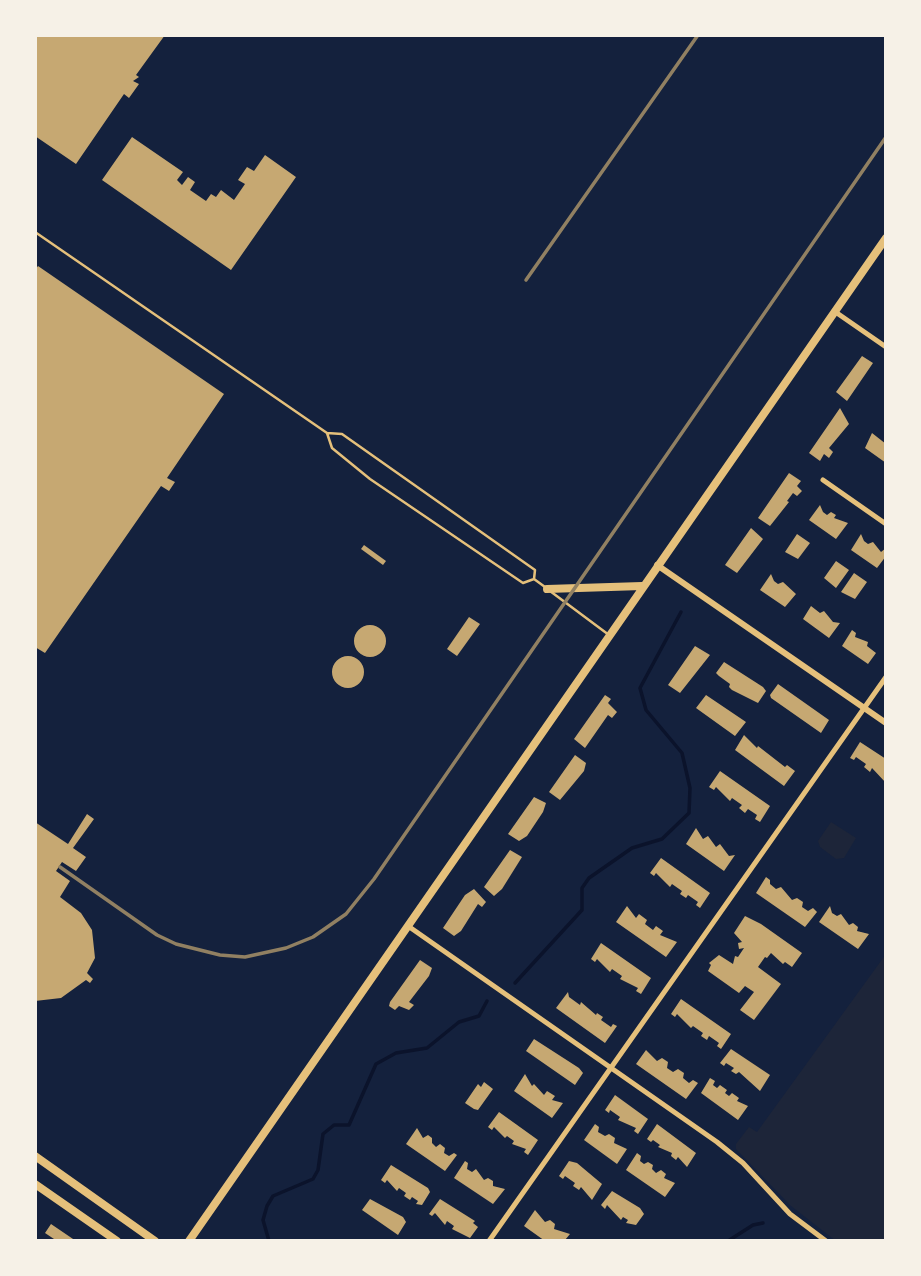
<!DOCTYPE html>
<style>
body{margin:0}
#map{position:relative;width:921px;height:1276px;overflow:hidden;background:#14213d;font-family:Inter,sans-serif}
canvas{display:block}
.frame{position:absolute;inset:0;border:37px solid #f6f1e7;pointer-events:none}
</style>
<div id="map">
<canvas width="921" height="1276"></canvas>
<div class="frame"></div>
</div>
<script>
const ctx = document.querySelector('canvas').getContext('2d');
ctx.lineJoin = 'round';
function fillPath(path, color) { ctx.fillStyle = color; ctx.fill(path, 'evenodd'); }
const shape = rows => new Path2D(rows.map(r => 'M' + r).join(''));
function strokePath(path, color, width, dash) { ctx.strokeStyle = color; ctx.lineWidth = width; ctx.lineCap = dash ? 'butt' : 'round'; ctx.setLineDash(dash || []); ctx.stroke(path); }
fillPath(shape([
 [831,822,856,838,844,858,836,859,820,847,818,841],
 [886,954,886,1241,836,1241,791,1206,736,1149,736,1144,749,1127,757,1132]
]), '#1d2539');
strokePath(shape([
 [515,983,582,910,582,888,589,878,632,848,662,839,689,813,690,788,682,753,646,710,640,688,681,612],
 [269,1241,263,1220,267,1206,273,1196,313,1179,318,1170,323,1134,334,1125,349,1125,376,1064,396,1053,427,1048,459,1022,479,1016,487,1001],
 [728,1241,753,1225,763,1223]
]), '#0b132b', 3.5);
fillPath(shape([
 [35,35,165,35,136,75,139,77,133,81,139,84,129,98,124,94,76,164,35,136],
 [132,137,183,172,177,180,182,185,188,177,195,182,190,190,206,201,211,194,216,197,221,190,234,200,245,184,238,180,247,167,254,171,265,155,296,177,231,270,102,180],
 [38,266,224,394,167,478,175,482,169,491,161,486,45,653,35,647,35,270],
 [862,356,873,363,847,401,836,392],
 [840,408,849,424,829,448,833,452,829,458,824,454,820,461,809,453],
 [872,433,886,444,886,463,865,448],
 [789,473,801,481,797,486,802,491,797,496,793,493,787,501,789,502,770,526,758,518],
 [820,505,823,512,827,515,831,512,836,515,834,518,848,523,836,539,809,520],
 [751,528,763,539,737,573,725,565],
 [797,534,810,543,798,559,785,552],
 [861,534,864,541,868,544,873,542,881,552,886,548,886,556,877,568,851,550],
 [364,545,386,561,383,565,361,549],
 [836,561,849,570,836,588,824,578],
 [854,573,867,582,855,599,841,592],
 [771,574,774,581,778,584,783,582,796,594,785,607,760,590],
 [811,606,820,613,824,611,833,622,840,623,829,638,803,619],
 [469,617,480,624,457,656,447,649],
 '354 641a16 16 0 1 1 32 0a16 16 0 1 1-32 0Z',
 [852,630,856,633,855,637,868,642,867,646,876,653,868,664,842,646],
 [695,646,710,655,680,693,668,685],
 '332 672a16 16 0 1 1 32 0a16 16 0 1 1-32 0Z',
 [724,662,763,687,766,691,758,703,732,690,729,687,730,684,719,676,716,673],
 [778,684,829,720,821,733,771,698,770,695],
 [605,695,611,699,608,703,617,712,612,718,608,715,585,748,574,739],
 [706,695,746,722,735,736,696,708],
 [744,735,757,748,758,746,785,767,787,765,795,771,784,786,735,750],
 [860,742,886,759,886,783,872,768,870,772,864,767,866,764,856,757,854,760,850,758],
 [575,755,586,763,584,771,560,800,549,792],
 [720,771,770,806,760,822,755,819,757,815,748,809,745,813,739,808,742,805,732,798,730,801,716,787,714,790,709,787],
 [534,797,546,803,543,812,527,836,519,841,508,834],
 [87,814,94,819,73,848,86,857,76,871,62,862,56,871,70,881,60,897,81,913,92,930,95,958,87,973,93,979,90,983,86,980,61,998,35,1001,35,822,68,844],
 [696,828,703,839,708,836,716,847,720,844,729,856,735,855,724,871,686,844],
 [510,850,522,857,502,889,494,896,484,887],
 [661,858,710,893,700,908,696,905,698,902,688,895,686,898,680,894,682,891,672,884,670,887,656,873,654,876,650,873],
 [766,877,770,880,770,884,776,889,781,887,792,900,797,898,803,902,802,907,808,911,813,908,817,912,805,927,756,893],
 [474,889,486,902,482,907,478,904,461,931,454,936,443,928,465,895],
 [627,906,636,918,639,914,647,920,645,924,653,930,656,926,663,931,660,935,677,942,666,957,616,922],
 [830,906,832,913,837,916,841,914,849,925,853,923,858,927,857,931,869,934,858,949,819,922],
 [745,916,761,924,802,953,792,967,785,962,783,964,771,953,767,958,765,957,758,967,781,984,754,1020,740,1010,754,992,745,986,739,993,708,971,711,965,709,963,719,955,733,964,735,956,738,957,744,948,739,949,738,943,742,942,734,933],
 [601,943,651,978,641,994,636,991,638,988,620,979,622,976,612,969,610,972,597,959,595,962,591,959],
 [420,960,432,968,429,976,409,1002,414,1005,409,1010,399,1006,395,1010,389,1006,390,1002],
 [568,992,569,997,580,1005,581,1002,596,1015,597,1013,603,1017,601,1020,611,1027,613,1024,617,1026,605,1043,556,1008],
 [681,999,731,1034,721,1049,717,1046,719,1043,709,1036,707,1040,701,1036,703,1033,693,1026,691,1028,677,1014,675,1017,671,1014],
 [534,1039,579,1068,583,1073,575,1085,526,1051],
 [731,1049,770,1075,760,1091,739,1072,736,1074,731,1071,734,1068,726,1063,724,1066,720,1063],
 [646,1050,657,1061,662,1058,668,1062,667,1068,673,1072,678,1069,684,1073,683,1078,689,1083,693,1080,698,1083,686,1099,636,1064],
 [525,1074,532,1086,534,1084,544,1095,547,1091,555,1096,552,1100,563,1103,552,1118,514,1091],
 [710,1078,715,1081,713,1085,717,1088,720,1085,727,1090,725,1093,729,1096,732,1093,739,1098,737,1101,748,1106,738,1120,701,1093],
 [484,1082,493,1089,478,1110,474,1109,465,1103,478,1084,481,1087],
 [615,1095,648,1119,638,1134,634,1131,636,1128,618,1120,620,1117,610,1110,609,1113,605,1110],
 [499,1112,538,1140,528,1155,524,1152,526,1149,512,1144,514,1141,507,1136,505,1138,494,1127,492,1130,488,1127],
 [595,1124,599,1127,598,1132,605,1136,609,1134,615,1138,614,1143,627,1149,617,1164,584,1140],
 [657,1124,696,1153,687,1167,678,1157,676,1160,671,1156,672,1153,658,1147,660,1145,653,1140,651,1142,647,1139],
 [417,1128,423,1138,428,1135,432,1138,432,1143,436,1147,440,1144,445,1148,444,1153,449,1156,454,1153,457,1155,445,1171,406,1144],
 [637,1153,641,1156,640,1161,644,1164,648,1162,653,1165,652,1169,656,1173,661,1170,666,1174,664,1178,675,1183,665,1197,626,1170],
 [465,1161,468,1163,467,1169,472,1172,476,1169,484,1180,488,1178,493,1181,493,1186,505,1189,493,1204,454,1178],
 [569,1161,577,1163,602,1184,592,1200,581,1187,579,1190,573,1186,575,1183,565,1176,563,1179,559,1176],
 [391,1165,428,1188,430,1192,422,1205,416,1204,418,1201,412,1197,410,1200,404,1196,406,1193,399,1188,397,1191,387,1180,385,1183,381,1180],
 [612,1191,640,1208,644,1214,636,1225,626,1223,628,1220,623,1217,621,1220,607,1205,605,1209,601,1205],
 [370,1199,403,1217,406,1222,398,1235,362,1210],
 [440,1199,475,1221,473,1223,478,1227,470,1238,452,1229,454,1226,447,1221,445,1225,435,1213,432,1216,429,1214],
 [535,1210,545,1222,550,1220,555,1224,554,1229,570,1234,565,1240,545,1241,524,1226],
 [51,1224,76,1241,57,1241,45,1233]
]), '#c6a872');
strokePath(shape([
 [35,232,327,433],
 [534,579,523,583,370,479,332,448,327,433,342,434,535,570,534,579,545,587],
 [550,591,609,635]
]), '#e5c07b', 2.5);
strokePath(shape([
 [834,311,886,347],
 [823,480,886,524],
 [408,926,717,1142,743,1163,790,1214,826,1241],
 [489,1241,886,677]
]), '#e5c07b', 5);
strokePath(shape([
 [657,565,886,723]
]), '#e5c07b', 6);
strokePath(shape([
 [547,589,642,586],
 [35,1156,155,1241],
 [35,1184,117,1241],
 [189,1241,886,238]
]), '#e5c07b', 8);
strokePath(shape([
 [526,280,698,35],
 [60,867,157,935,176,944,220,955,245,957,286,948,313,937,346,914,374,879,886,137]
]), '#918062', 3.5);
</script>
